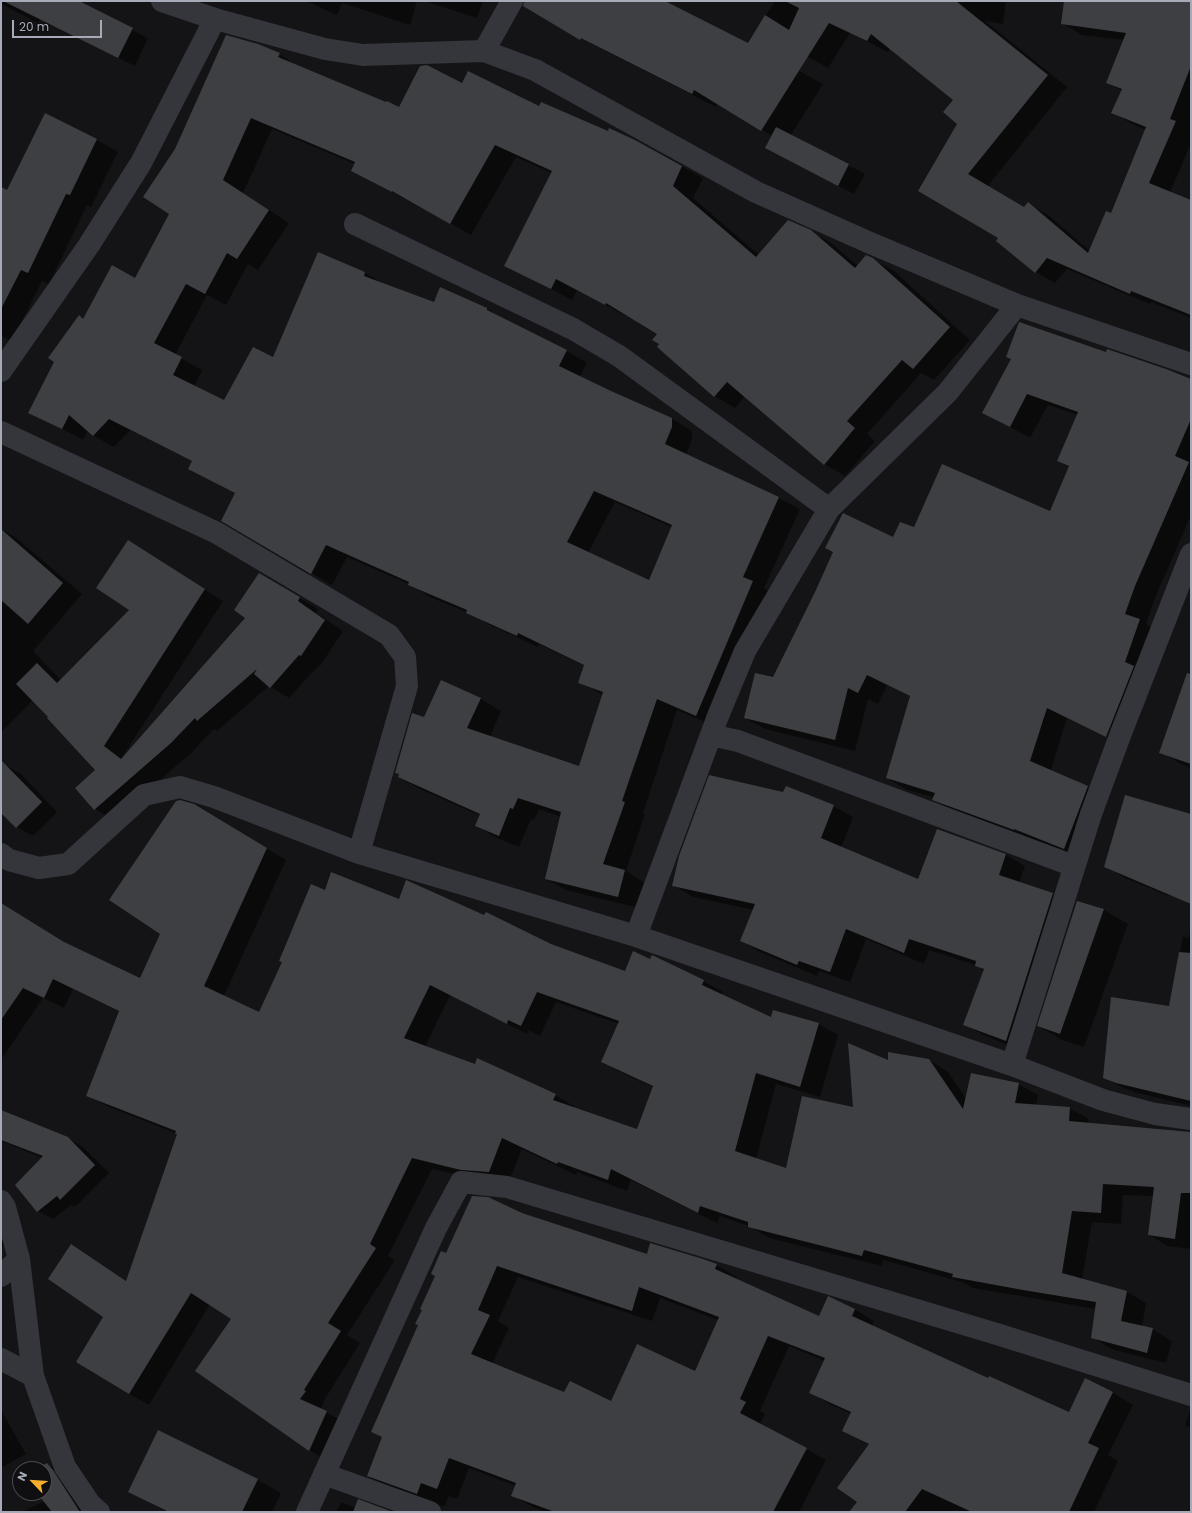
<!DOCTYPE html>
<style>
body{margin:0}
#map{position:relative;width:1192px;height:1513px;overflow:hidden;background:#141416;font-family:Poppins,sans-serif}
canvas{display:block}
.frame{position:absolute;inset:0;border:2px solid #a6abb7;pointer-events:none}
.north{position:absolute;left:12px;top:1461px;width:40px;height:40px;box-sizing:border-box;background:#0f0f11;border:1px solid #4b4d53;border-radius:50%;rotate:295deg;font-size:11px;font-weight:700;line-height:16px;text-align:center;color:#a6abb7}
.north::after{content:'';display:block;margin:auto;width:14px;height:18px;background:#f5ae2d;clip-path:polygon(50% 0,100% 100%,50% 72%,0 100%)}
.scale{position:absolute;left:12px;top:20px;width:90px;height:18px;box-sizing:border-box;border:2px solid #a6abb7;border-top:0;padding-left:5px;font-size:12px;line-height:14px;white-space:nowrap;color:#a6abb7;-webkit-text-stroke:3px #0f0f11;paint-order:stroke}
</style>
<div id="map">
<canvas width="1192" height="1513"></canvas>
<div class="frame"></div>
<div class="north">N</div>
<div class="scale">20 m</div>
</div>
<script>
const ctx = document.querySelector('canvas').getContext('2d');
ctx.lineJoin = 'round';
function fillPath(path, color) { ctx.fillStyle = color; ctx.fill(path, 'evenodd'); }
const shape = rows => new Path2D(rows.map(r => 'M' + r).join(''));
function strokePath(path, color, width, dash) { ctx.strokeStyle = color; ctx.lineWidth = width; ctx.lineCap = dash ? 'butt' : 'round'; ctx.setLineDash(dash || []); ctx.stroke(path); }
fillPath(shape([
 [1,1,76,1,148,38,135,66,40,19,38,23,1,4],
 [306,1,417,1,410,25,342,3,337,15],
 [424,1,483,1,477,18],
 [612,1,663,1,799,71,823,84,791,135,865,174,854,194,766,148,772,136,718,103,716,107,606,51,583,37],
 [775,1,1006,1,1003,24,985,21,1067,87,987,187,1024,208,1028,204,1048,215,1090,251,1111,214,1146,130,1132,124,1113,112,1122,91,1107,82,1124,40,1082,35,1062,23,1065,1,1191,1,1191,128,1190,130,1191,143,1170,193,1191,202,1191,318,1151,302,1150,304,1067,269,1055,283,1036,272,1000,238,919,191,958,123,954,100,890,48,888,52,850,33,828,68,808,57,763,20],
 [226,36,257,45,279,54,299,67,387,104,388,102,400,109,421,67,427,66,462,84,468,72,539,107,541,103,608,133,610,129,635,140,703,178,693,198,759,255,788,221,810,231,831,243,858,266,866,256,894,271,970,340,934,380,921,373,867,434,875,441,845,476,824,464,745,396,735,408,714,396,659,347,660,344,654,340,658,334,627,314,626,316,577,290,572,300,506,265,552,173,516,157,471,235,413,202,413,203,352,171,355,164,272,129,243,193,289,223,258,270,248,264,226,305,207,295,175,355,202,370,194,387,224,402,254,348,273,359,319,254,365,273,384,284,434,303,440,289,487,309,507,322,567,351,587,363,580,377,611,392,671,418,692,431,692,439,686,455,779,498,800,509,764,588,773,594,717,727,677,710,643,813,645,814,626,871,645,883,639,908,566,890,546,879,561,817,539,809,534,820,531,819,519,847,497,838,476,826,481,816,420,789,399,777,400,774,396,772,413,714,425,718,441,682,481,699,501,711,490,737,580,767,603,695,579,682,585,666,539,644,538,647,488,624,471,614,430,597,409,584,347,557,332,585,222,521,236,494,190,468,193,462,130,430,114,447,94,436,88,430,83,440,30,412,55,362,49,358,79,317,84,320,112,266,136,279,171,214,145,196,176,150],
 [278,55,280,55,277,62,275,61],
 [615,502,672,527,649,582,588,553],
 [45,115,97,140,118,152,91,207,87,205,49,284,42,281,12,341,1,336,1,188,8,192],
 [1012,359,1191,381,1191,515,1155,598,1146,624,1160,632,1127,747,1067,718,1051,770,1088,787,1108,798,1084,860,954,811,933,799,934,797,907,790,887,778,911,697,887,685,878,704,868,699,855,751,765,729,745,718,773,678,894,539,914,529,1050,513,1069,467,1058,461,1078,415,1048,405,1030,438,984,413],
 [1,529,15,537,82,594,33,651,61,680,131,610,128,541,223,601,123,756,124,757,247,618,260,574,318,609,316,613,343,631,320,666,319,665,289,698,269,686,217,731,214,729,190,754,114,820,95,809,76,788,96,770,33,700,1,732],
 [1191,669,1191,768,1181,764,1161,752],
 [5,765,21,774,57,812,33,836,17,827,1,811,1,769],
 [833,806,853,817,841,848,918,881,1006,855,1025,866,1019,883,1053,894,1072,905,1026,1052,983,1035,964,1024,985,971,976,965,929,950,924,964,866,939,850,982,819,971,817,976,760,952,741,940,754,910,693,897,673,885],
 [1191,815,1191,846,1185,844,1169,896,1125,878,1105,866],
 [213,817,286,860,224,996,259,1013,325,891,399,900,550,945,626,972,703,981,723,992,721,995,771,1018,818,1024,838,1035,820,1097,776,1084,756,1159,787,1169,854,1109,888,1061,929,1060,948,1072,966,1098,1018,1084,1038,1095,1036,1105,1069,1108,1089,1119,1088,1124,1191,1133,1191,1249,1168,1246,1149,1235,1154,1196,1123,1195,1121,1224,1092,1222,1082,1279,1127,1292,1146,1303,1142,1327,1152,1329,1172,1341,1166,1363,1111,1349,1092,1337,1096,1309,973,1288,962,1282,883,1260,882,1266,769,1238,749,1226,720,1216,717,1223,631,1180,627,1191,577,1172,576,1175,522,1149,508,1183,482,1180,432,1169,388,1256,395,1260,347,1335,360,1343,323,1402,324,1403,320,1409,346,1423,328,1461,309,1450,232,1319,210,1304,149,1405,129,1394,105,1317,72,1245,127,1281,178,1134,107,1106,87,1095,120,1012,73,989,64,1008,43,998,1,1060,1,906,70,946,140,979],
 [450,995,527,1034,528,1030,540,1036,556,1002,619,1024,602,1062,622,1073,653,1087,638,1130,574,1108,575,1107,555,1095,425,1047],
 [1078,902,1104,910,1128,924,1084,1047,1062,1040,1038,1026],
 [1191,930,1191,1106,1134,1092,1121,1087,1104,1077,1170,1007,1183,936,1188,938],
 [1,1112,68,1138,83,1147,109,1173,75,1207,71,1205,53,1219,38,1211,43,1158,1,1141],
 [522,1214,647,1255,716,1265,737,1277,736,1279,820,1317,854,1309,874,1321,872,1326,988,1379,1069,1413,1086,1380,1113,1393,1133,1405,1108,1455,1118,1461,1094,1512,851,1512,858,1502,869,1445,844,1431,852,1414,831,1405,811,1393,825,1361,789,1346,760,1411,765,1414,760,1424,826,1460,799,1512,546,1512,533,1507,513,1496,516,1486,469,1468,457,1499,449,1496,444,1507,388,1487,368,1476,383,1438,372,1432,419,1325,423,1310,447,1254],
 [518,1277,652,1321,660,1298,718,1320,695,1372,611,1403,564,1393,492,1364,509,1328,498,1321],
 [1,1234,7,1242,1,1248],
 [1191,1409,1191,1428,1185,1425],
 [1,1410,26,1454,1,1468],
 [159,1431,258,1480,281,1493,272,1512,167,1512,130,1492],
 [47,1464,70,1477,93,1512,22,1512,44,1501,39,1493,44,1493,44,1469,39,1469],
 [341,1502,355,1508,390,1512,336,1512]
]), '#0007');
fillPath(shape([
 [3,1,79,1,133,28,118,58],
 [524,1,665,1,748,43,765,15,789,30,799,8,785,1,956,1,1048,75,968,174,1024,207,1028,202,1088,253,1106,211,1111,213,1146,127,1111,113,1122,89,1106,83,1126,33,1061,24,1064,1,1191,1,1191,66,1170,119,1176,121,1149,183,1191,200,1191,315,1131,291,1130,294,1047,258,1035,273,996,241,998,238,918,191,957,124,943,112,953,100,871,34,867,41,829,23,761,131,694,90,692,94,581,38,580,40,523,6],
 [226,35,258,44,280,53,278,57,386,102,387,101,399,107,420,66,427,65,462,83,468,71,539,106,541,102,608,131,609,128,635,140,682,166,673,186,756,257,788,220,811,230,855,268,866,255,873,258,950,327,913,369,902,360,847,421,855,428,824,465,727,382,714,397,657,347,659,344,652,340,657,334,606,303,605,305,556,279,551,289,504,266,552,171,495,145,450,224,392,191,392,192,351,171,355,162,251,118,223,180,269,210,237,259,227,253,205,294,186,284,154,343,182,357,173,375,224,400,253,347,273,357,318,252,365,272,364,276,434,302,440,287,487,308,487,310,567,350,559,366,611,391,672,418,672,427,665,444,779,497,743,577,753,581,696,716,657,699,622,801,625,802,603,864,625,870,618,897,545,879,561,812,518,798,513,809,510,808,499,836,475,826,480,814,398,777,399,774,395,773,412,713,424,717,441,680,481,698,467,728,579,766,603,692,578,683,584,665,518,633,517,636,466,613,467,610,408,585,409,582,326,545,311,574,221,521,235,493,188,469,192,461,109,419,93,436,69,415,62,429,28,413,54,362,48,358,79,315,83,319,112,265,135,278,169,214,143,197,175,149],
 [594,491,672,525,649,580,567,542],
 [45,113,97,139,70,195,66,194,28,273,21,270,1,309,1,187,7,190],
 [776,127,849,164,838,186,765,148],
 [1019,322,1106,352,1107,349,1166,369,1191,379,1191,419,1175,456,1189,462,1135,586,1125,614,1140,619,1125,662,1134,666,1106,737,1047,708,1030,761,1088,786,1064,849,1014,829,1014,830,932,800,935,793,886,778,910,696,867,675,858,693,848,688,835,740,744,718,755,673,773,677,815,592,833,552,825,548,843,513,893,537,900,522,914,527,942,464,1050,511,1069,466,1057,461,1078,412,1027,394,1010,427,982,413,1011,359,1006,357],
 [1,529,63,583,28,624,1,600],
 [128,540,205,589,104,746,121,759,245,618,234,610,259,573,300,597,298,601,325,620,301,656,299,655,270,688,254,674,257,669,197,721,195,718,171,743,94,810,75,788,95,770,47,718,48,717,16,684,37,663,57,683,129,610,96,588],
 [1187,673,1191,674,1191,764,1159,753],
 [1,760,42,802,16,828,1,813],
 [709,775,783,792,786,786,834,805,821,838,918,879,937,829,1006,854,999,875,1053,893,1006,1041,963,1025,984,969,975,966,976,961,909,939,904,953,846,929,830,972,799,961,797,965,740,941,755,904,672,886,679,856],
 [1125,795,1191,814,1191,904,1104,867],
 [180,800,194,804,267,848,204,986,259,1012,282,962,279,961,311,884,325,890,331,872,399,899,406,880,484,915,486,912,551,944,625,971,633,951,650,959,652,955,704,980,702,985,771,1017,773,1010,819,1023,800,1087,756,1073,735,1151,786,1168,802,1096,853,1107,848,1043,888,1060,888,1052,929,1059,963,1109,971,1073,1019,1083,1015,1103,1070,1107,1069,1121,1191,1132,1191,1193,1181,1193,1175,1239,1148,1235,1154,1187,1103,1184,1101,1213,1072,1211,1062,1273,1127,1291,1121,1321,1153,1328,1147,1353,1091,1338,1096,1302,1023,1290,952,1277,953,1274,864,1250,862,1256,748,1227,748,1222,700,1206,698,1213,611,1169,608,1180,558,1162,557,1164,502,1138,489,1172,461,1170,412,1158,370,1244,376,1248,328,1323,341,1331,304,1390,306,1391,300,1399,327,1411,309,1451,195,1371,231,1319,191,1293,129,1394,76,1362,103,1317,48,1279,71,1244,126,1281,177,1134,175,1134,176,1131,86,1096,119,1011,53,979,44,998,23,988,1,1020,1,903,64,942,140,978,160,934,109,900,176,801],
 [430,985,507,1024,508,1020,521,1026,537,992,619,1021,601,1062,653,1086,637,1129,553,1100,556,1094,477,1058,475,1064,404,1038],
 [1077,901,1104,909,1060,1034,1037,1026],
 [1179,952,1191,953,1191,1101,1116,1083,1103,1078,1111,997,1169,1006],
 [1,1110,68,1137,95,1165,60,1200,57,1196,37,1212,15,1185,43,1156,1,1140],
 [472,1196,488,1197,522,1213,647,1254,650,1243,703,1259,717,1264,715,1269,819,1316,828,1296,830,1297,855,1309,852,1316,988,1378,989,1376,1069,1412,1085,1378,1113,1392,1088,1443,1099,1448,1069,1512,972,1512,922,1489,905,1512,849,1512,857,1502,837,1488,869,1444,842,1431,851,1412,809,1393,825,1358,768,1336,740,1399,746,1402,740,1413,807,1448,773,1512,555,1512,511,1496,516,1483,449,1458,437,1489,421,1483,417,1494,367,1476,382,1437,371,1432,418,1325,415,1324,422,1310,420,1309,435,1276,431,1274,441,1251,446,1253],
 [497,1266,632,1311,639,1287,719,1317,695,1371,637,1344,611,1401,570,1381,564,1392,471,1354,490,1315,478,1310],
 [158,1430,258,1479,242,1512,169,1512,128,1492],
 [47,1463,53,1470,80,1512,52,1512,37,1493,44,1493,44,1469,37,1469],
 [358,1499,393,1512,353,1512]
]), '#3e3f43');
strokePath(shape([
 [162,1,215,19,325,49,363,55,484,51,535,70,756,192,868,242,1017,305,1191,364],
 [484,51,512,1],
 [355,224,573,329,619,356,829,509],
 [1,371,89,245,141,163,215,19],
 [1,432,217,533,389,635,405,657,407,686,359,853],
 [711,735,738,741,1074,866],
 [1,854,9,860,39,868,68,864,144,795,180,787,214,797,359,853,636,936,1012,1065,1103,1100,1155,1114,1191,1119],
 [636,936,718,716,745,651,829,509,948,392,1017,305],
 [1012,1065,1091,814,1121,733,1191,554],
 [1,1201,5,1207,19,1259,33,1376,65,1467,90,1504,99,1512],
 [1,1276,19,1259],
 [1,1359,33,1376],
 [324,1474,430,1512],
 [307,1512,436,1228,461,1182,507,1187,1000,1335,1191,1395]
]), '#35363b', 22);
</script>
